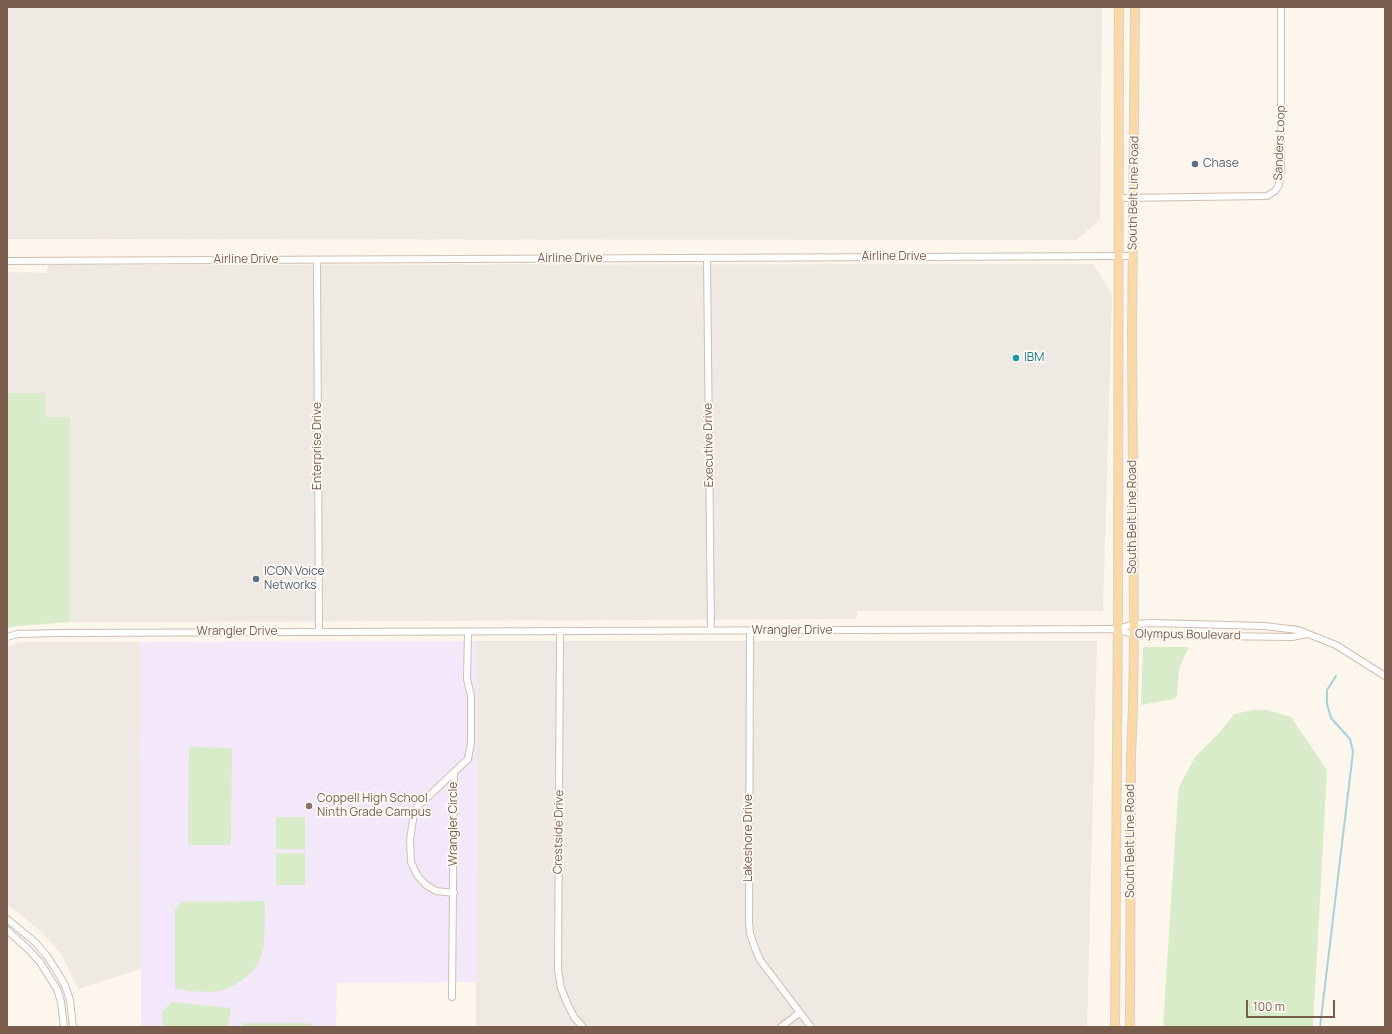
<!DOCTYPE html>
<style>
body{margin:0}
#map{position:relative;width:1392px;height:1034px;overflow:hidden;background:#fdf6ec;font-family:Manrope,sans-serif}
canvas{display:block}
.frame{position:absolute;inset:0;border:8px solid #7a5c4d;pointer-events:none}
.scale{position:absolute;left:1246px;top:1000px;width:89px;height:18px;box-sizing:border-box;border:2px solid #7a5c4d;border-top:0;padding-left:5px;font-size:12px;line-height:14px;white-space:nowrap;color:#7a5c4d;-webkit-text-stroke:3px #fffaf3;paint-order:stroke}
</style>
<div id="map">
<canvas width="1392" height="1034"></canvas>
<div class="frame"></div>
<div class="scale">100 m</div>
</div>
<script>
const ctx = document.querySelector('canvas').getContext('2d');
ctx.lineJoin = 'round';
function fillPath(path, color) { ctx.fillStyle = color; ctx.fill(path, 'evenodd'); }
const shape = rows => new Path2D(rows.map(r => 'M' + r).join(''));
function strokePath(path, color, width, dash) { ctx.strokeStyle = color; ctx.lineWidth = width; ctx.lineCap = dash ? 'butt' : 'round'; ctx.setLineDash(dash || []); ctx.stroke(path); }
function drawText(font, color, halo, rows, align = 'center') {
  ctx.font = font + ' Manrope,sans-serif'; ctx.lineWidth = 3.5; ctx.setLineDash([]); ctx.textBaseline = 'middle'; ctx.strokeStyle = halo; ctx.fillStyle = color; for (const [text, x, y, turn = 0] of rows) {
    ctx.save(); ctx.translate(x, y); ctx.rotate((+turn || 0) * Math.PI / 180); ctx.textAlign = isNaN(turn) ? turn : align; if (halo) ctx.strokeText(text, 0, 0); ctx.fillText(text, 0, 0); ctx.restore();
  }
}
fillPath(shape([
 [7,7,1102,7,1100,219,1077,240,7,239],
 [1093,264,1112,294,1103,611,858,611,856,619,198,622,70,622,70,418,45,417,45,393,7,393,7,272,47,273,48,265],
 [477,641,1097,641,1087,1027,476,1027],
 [20,642,140,642,141,969,78,989,61,953,37,928,7,904,7,647]
]), '#efe9e4');
fillPath(shape([
 [477,641,476,982,337,983,336,1027,141,1027,140,642]
]), '#f3e8fa');
fillPath(shape([
 [7,393,45,393,45,417,70,417,70,622,17,626,7,628],
 [1143,647,1189,647,1179,668,1177,696,1174,699,1141,705],
 [1252,710,1267,710,1291,717,1327,770,1313,1027,1163,1027,1177,809,1179,787,1195,757,1220,732,1234,714],
 [189,747,232,748,231,845,188,845],
 [276,817,305,817,305,849,276,849],
 [276,853,305,853,305,885,276,885],
 [265,901,264,947,259,961,252,972,237,984,224,990,211,992,190,991,175,988,175,909,181,902],
 [172,1002,231,1008,228,1027,163,1027,162,1012],
 [242,1023,309,1023,318,1027,242,1027]
]), '#d8ecc9');
strokePath(shape([
 [1320,1027,1353,752,1350,739,1331,718,1327,704,1327,690,1336,676]
]), '#a5d3da', 2);
const minor = shape([
 [1118,198,1267,196,1275,191,1279,185,1281,170,1281,7],
 [707,258,711,631],
 [317,260,319,632],
 [7,261,1133,256],
 [1118,629,1134,624,1154,623,1264,626,1298,630,1336,645,1385,676],
 [560,631,558,970,561,988,567,1003,574,1017,583,1027],
 [750,631,749,922,750,933,755,948,760,960,811,1027],
 [7,637,18,634,59,633,1117,629,1134,635,1292,637,1307,634],
 [454,893,436,891,426,885,417,875,411,862,410,840,414,813,417,807,468,759,471,743,471,696,467,679,468,632],
 [7,919,35,942,47,956,56,970,65,985,70,1000,73,1027],
 [7,930,28,949,40,962,48,975,57,989,61,1002,64,1027],
 [452,997,454,773],
 [781,1027,799,1013]
]);
const major = shape([
 [1115,1027,1118,611,1119,7],
 [1130,1027,1131,755,1133,707,1134,635,1132,335,1135,7]
]);
strokePath(minor, '#d1beb0', 8);
strokePath(major, '#dad1cd', 10);
strokePath(minor, '#fff', 6);
strokePath(major, '#fbd9a5', 8);
for (const [x, y, r, color] of [
 [1195,164,4,"#5c6f8a"],
 [1016,358,4,"#0f9aa8"],
 [256,579,4,"#5c6f8a"],
 [309,806,4,"#8d6e63"]
]) { const dot = new Path2D(); dot.arc(x, y, r, 0, 2 * Math.PI); ctx.fillStyle = color; ctx.fill(dot); strokePath(dot, '#fffaf3', 1.5); }
drawText('12px', '#7a5c4d', '#fffaf3', [
 ["Sanders Loop",1280,143,-88],
 ["South Belt Line Road",1134,193,-89],
 ["Airline Drive",894,257],
 ["Airline Drive",570,259],
 ["Airline Drive",246,260],
 ["Executive Drive",709,445,-91],
 ["Enterprise Drive",318,446,-90],
 ["South Belt Line Road",1133,517,-90],
 ["Wrangler Drive",792,631],
 ["Wrangler Drive",237,632],
 ["Olympus Boulevard",1188,635,1],
 ["Wrangler Circle",454,824,-90],
 ["Crestside Drive",559,832,-89],
 ["Lakeshore Drive",749,838,-90],
 ["South Belt Line Road",1131,841,-90]
]);
drawText('12px', '#4e5e75', '#fffaf3', [
 ["Chase",1203,164],
 ["ICON Voice",264,572],
 ["Networks",264,586]
], 'left');
drawText('12px', '#0d838f', '#fffaf3', [
 ["IBM",1024,358]
], 'left');
drawText('12px', '#785e54', '#fffaf3', [
 ["Coppell High School",317,799],
 ["Ninth Grade Campus",317,813]
], 'left');
</script>
